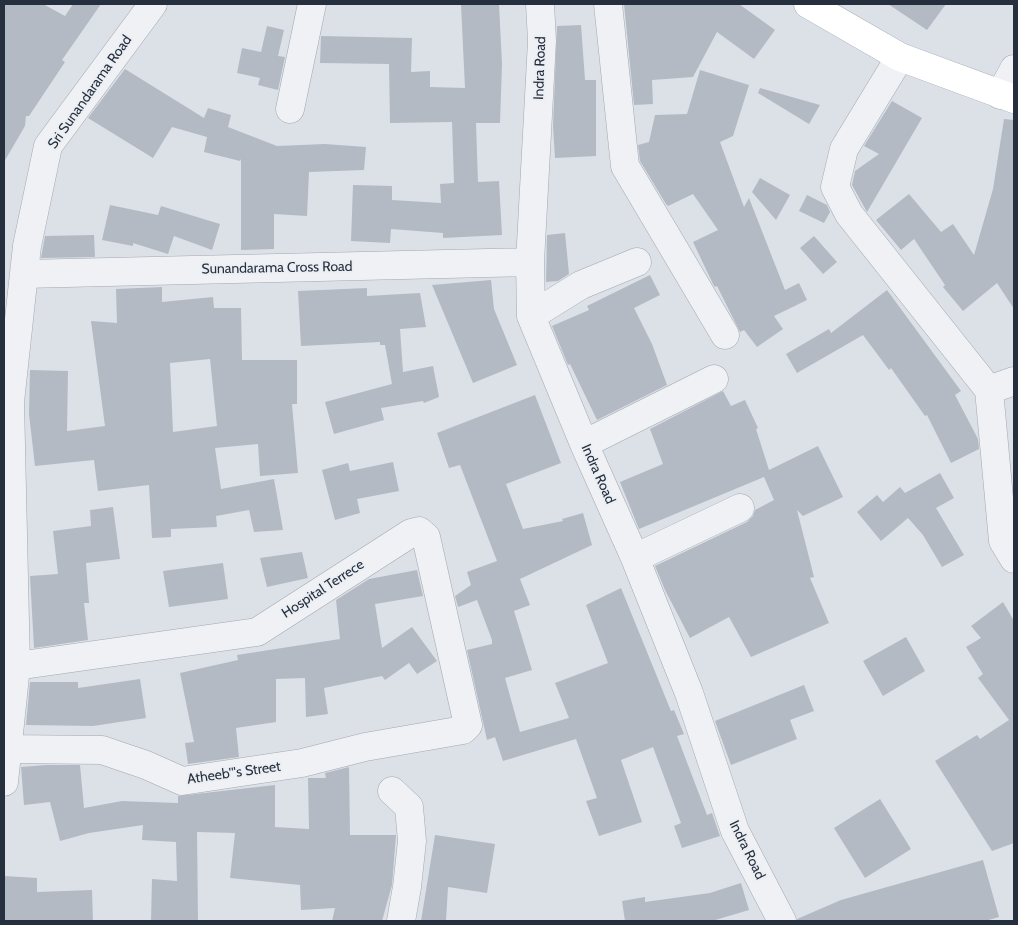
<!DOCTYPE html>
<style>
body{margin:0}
#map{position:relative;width:1018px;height:925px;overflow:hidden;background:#dce1e7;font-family:Cabin,sans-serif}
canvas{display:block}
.frame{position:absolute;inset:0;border:5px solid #262f3d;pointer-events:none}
</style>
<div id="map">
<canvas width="1018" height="925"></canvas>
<div class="frame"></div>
</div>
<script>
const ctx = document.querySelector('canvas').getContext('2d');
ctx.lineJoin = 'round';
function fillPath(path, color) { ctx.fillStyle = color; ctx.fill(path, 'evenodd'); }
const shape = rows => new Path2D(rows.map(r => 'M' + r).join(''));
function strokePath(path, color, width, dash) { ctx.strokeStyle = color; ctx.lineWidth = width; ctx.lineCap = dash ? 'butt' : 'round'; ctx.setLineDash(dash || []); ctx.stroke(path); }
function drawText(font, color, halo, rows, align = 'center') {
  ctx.font = font + ' Cabin,sans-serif'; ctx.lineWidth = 4; ctx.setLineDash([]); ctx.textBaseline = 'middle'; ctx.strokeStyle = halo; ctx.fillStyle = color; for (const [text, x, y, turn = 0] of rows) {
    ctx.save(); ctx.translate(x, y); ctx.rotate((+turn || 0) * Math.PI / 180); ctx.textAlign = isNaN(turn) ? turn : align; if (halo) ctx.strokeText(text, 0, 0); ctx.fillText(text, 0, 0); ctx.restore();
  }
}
fillPath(shape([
 [4,4,43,4,65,16,73,4,101,4,62,60,65,62,29,116,26,116,25,126,4,162],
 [499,4,502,64,500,123,476,123,478,182,499,181,502,235,443,238,443,233,391,229,390,243,351,241,353,185,392,186,392,200,441,203,440,184,454,183,452,122,390,123,389,64,320,63,321,36,412,38,411,72,430,71,430,87,465,88,461,5],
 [624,4,739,4,775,30,754,59,717,32,693,77,652,80,653,104,634,105],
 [888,4,946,4,927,30],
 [581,25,585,80,596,80,596,156,555,158,553,126,557,26],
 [267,26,284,30,278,56,285,57,278,90,258,85,260,78,237,73,242,48,261,52],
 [125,69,204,118,208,108,231,115,228,127,277,146,325,144,366,147,364,170,309,172,307,216,274,214,274,249,241,250,241,159,240,161,204,152,207,137,172,127,153,158,88,118],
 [700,70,749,85,733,136,720,142,744,207,749,198,785,290,799,283,807,300,774,316,783,329,757,347,744,330,740,332,717,286,715,287,713,284,693,242,718,230,693,194,668,206,666,204,640,161,638,145,649,142,655,115,687,114],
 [760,88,820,105,809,124,758,93],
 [892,101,922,118,867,212,852,185,855,171,879,154,864,146],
 [1004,119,1014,120,1014,309,997,283,963,311,943,287,945,285,914,239,901,250,876,220,909,194,941,232,953,224,974,255,993,189],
 [760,178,790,195,776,220,752,192],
 [807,195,827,205,830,212,824,223,799,211],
 [110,205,158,215,161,206,220,224,212,250,174,236,168,254,133,243,133,246,102,240],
 [565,233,569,274,558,281,546,282,547,235],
 [94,235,95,257,41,258,45,236],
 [814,236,837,262,823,274,800,248],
 [650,275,660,295,634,308,652,344,667,385,597,420,570,364,568,365,552,326,589,310,587,306],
 [491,280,494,309,517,365,473,383,432,285],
 [162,287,162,302,213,297,214,308,241,308,242,360,297,360,297,404,292,404,298,473,260,476,258,444,215,448,221,489,274,479,283,530,254,532,249,510,216,516,217,527,171,529,171,537,152,538,149,485,98,491,94,460,35,466,29,414,30,370,68,371,67,431,105,426,91,321,117,323,116,289],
 [210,359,217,426,173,432,170,363],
 [367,288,367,296,420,293,426,327,400,329,403,372,433,366,439,397,424,403,423,401,381,408,384,420,334,434,325,402,392,384,385,345,380,345,380,342,301,346,298,291],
 [887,290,961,391,955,395,978,439,979,449,951,463,927,415,925,416,891,368,889,370,863,335,797,373,786,354,829,329,831,333],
 [723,391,731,406,745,400,758,428,756,429,769,470,818,446,843,497,803,516,797,510,814,577,810,578,829,623,751,657,729,617,690,638,665,590,655,566,747,522,753,516,755,510,774,500,764,477,639,529,620,482,663,464,650,429],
 [535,395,561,463,506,484,523,529,563,521,562,519,583,513,592,545,520,579,530,605,514,611,532,670,505,678,520,732,569,718,555,683,608,663,586,605,621,588,671,711,674,710,684,734,677,736,707,815,712,813,720,836,682,848,674,826,681,823,653,747,621,760,642,822,599,836,586,801,597,798,576,739,503,761,495,737,487,740,467,650,492,644,492,640,477,600,458,607,455,596,471,585,467,572,497,561,460,465,449,468,437,433],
 [393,462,399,491,357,499,360,513,335,520,322,470,348,463,350,471],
 [940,473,954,498,936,508,964,555,942,567,923,535,908,518,881,541,857,512,877,495,883,502,900,487,905,493],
 [113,507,120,559,86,563,89,603,84,603,88,640,34,648,30,576,58,574,53,531,91,526,90,510],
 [302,552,308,578,267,587,260,558],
 [223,563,228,599,169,607,163,571],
 [417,570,423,596,375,604,382,648,412,627,437,661,417,674,409,663,385,680,382,676,324,688,328,714,306,717,305,678,276,679,276,722,236,728,239,757,188,764,185,743,194,742,180,673,238,660,237,655,340,639,336,600,369,579],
 [1003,602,1014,621,1014,843,992,851,935,761,977,735,980,739,1009,720,978,678,983,674,966,647,981,638,971,626],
 [906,637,925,671,883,696,863,661],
 [140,679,146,718,93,726,26,725,30,682,78,682,78,688],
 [804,685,814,711,790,720,797,739,731,765,715,721],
 [46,765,80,765,84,808,122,801,178,803,178,796,275,785,275,827,309,829,308,778,326,778,325,773,349,767,350,835,396,835,392,885,382,921,332,921,335,908,301,910,300,885,230,878,235,833,197,832,198,921,151,921,152,879,177,881,176,842,142,840,143,825,89,833,60,841,50,802,24,805,21,767],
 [880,799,911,849,865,878,834,828],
 [435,835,495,844,487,893,448,887,446,921,421,921],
 [983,860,999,917,985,921,798,921,797,919,841,900],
 [4,876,37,878,37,892,92,890,93,921,4,921],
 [741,883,749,910,712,921,625,921,622,901,645,897,645,902,710,893]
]), '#b3bac3');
const minor = shape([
 [540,4,542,41,530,262,531,316,584,444,635,558,689,693,735,831,782,921],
 [608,4,625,166,725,335],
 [900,57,844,149,835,187,849,214,989,390,1003,541,1014,559],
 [1000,95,1014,69],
 [290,109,312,4],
 [24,274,530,262],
 [531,316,581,285,637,262],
 [989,390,1014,381],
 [584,444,714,379],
 [635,558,740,508],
 [7,749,102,750,146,765,182,781,302,763,365,747,463,730,468,725,426,537,419,531,411,533,257,632,16,666],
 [4,782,16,666,10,402,27,246,48,146,153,4],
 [392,791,409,807,412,841,407,887,401,921]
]);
const major = shape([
 [808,4,900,57,1014,99]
]);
strokePath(minor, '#a2a8b1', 29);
strokePath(major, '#9ba5b2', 29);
strokePath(minor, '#eff1f5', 28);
strokePath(major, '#fff', 28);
drawText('14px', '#262f3d', '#ebeff4', [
 ["Indra Road",540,68,-88],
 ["Sri Sunandarama Road",90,92,-55],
 ["Sunandarama Cross Road",277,268,-1],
 ["Indra Road",598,474,66],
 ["Hospital Terrece",323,589,-33],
 ["Atheeb'''s Street",234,773,-8],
 ["Indra Road",747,850,64]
]);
</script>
